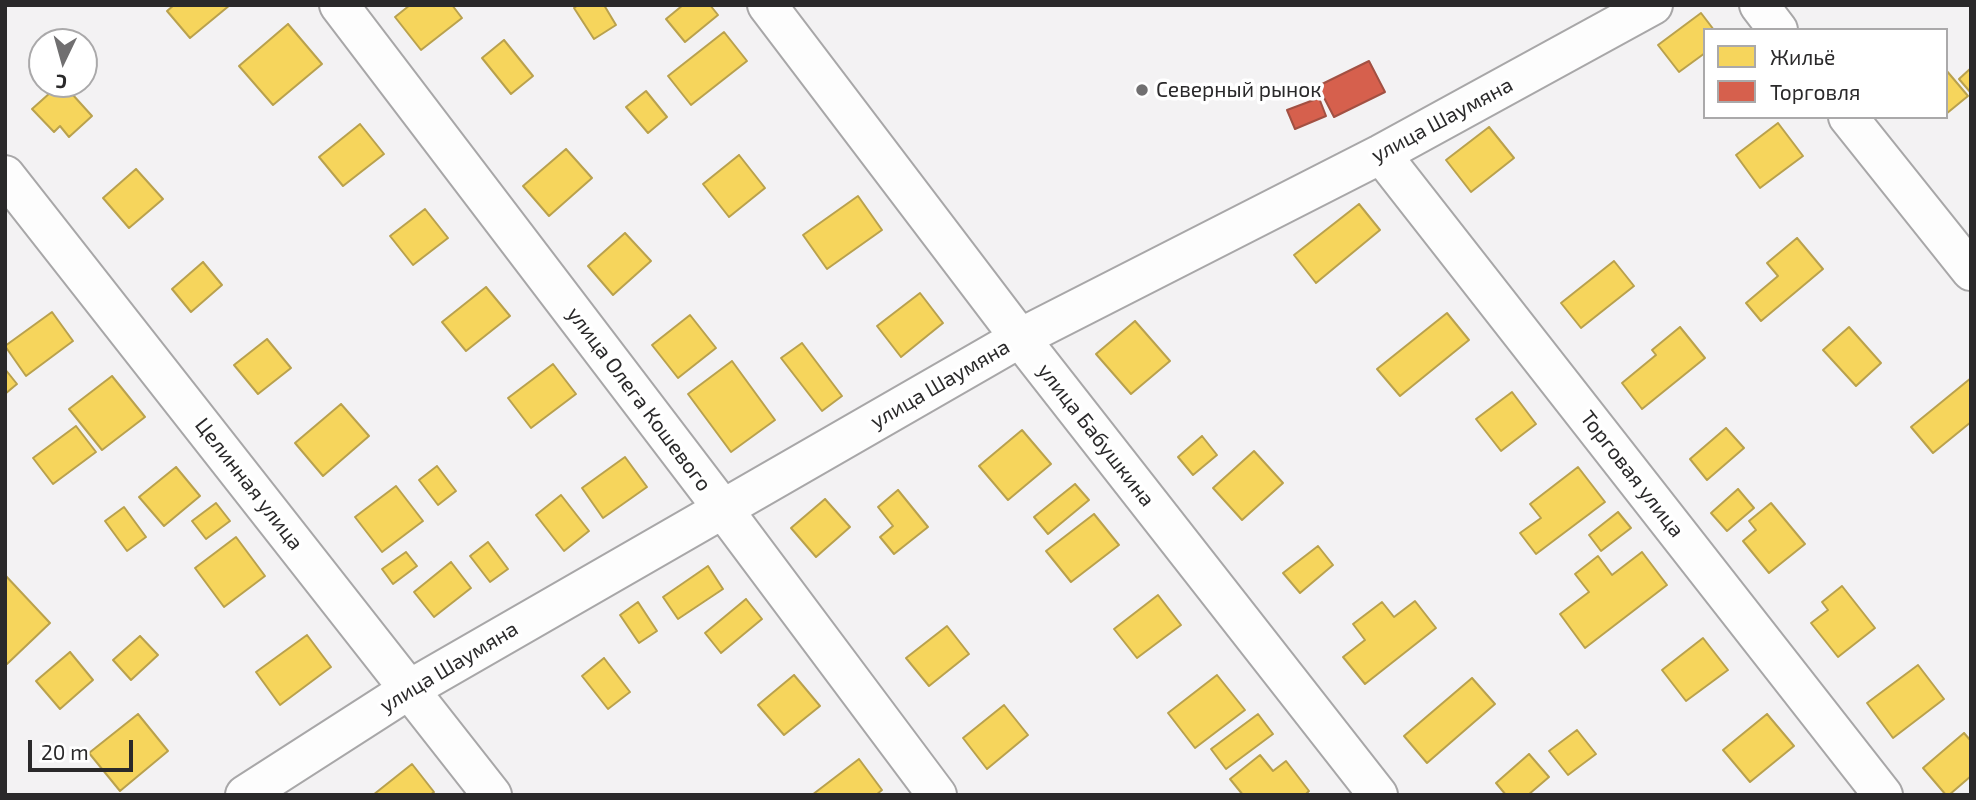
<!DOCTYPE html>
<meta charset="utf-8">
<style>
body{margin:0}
#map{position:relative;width:1976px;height:800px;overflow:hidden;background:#f3f2f3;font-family:"Exo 2",sans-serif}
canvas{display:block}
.frame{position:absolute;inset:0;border:7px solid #2a292a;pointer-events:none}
.legend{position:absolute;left:1703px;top:28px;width:245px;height:91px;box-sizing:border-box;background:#fff;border:2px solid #aaa9aa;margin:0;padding:9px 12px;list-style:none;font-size:21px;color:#2a292a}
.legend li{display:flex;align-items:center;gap:14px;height:35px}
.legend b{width:35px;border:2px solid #aaa9aa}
.north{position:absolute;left:28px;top:28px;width:70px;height:70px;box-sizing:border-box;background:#fff;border:2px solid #aaa9aa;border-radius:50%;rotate:185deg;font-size:19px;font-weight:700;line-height:28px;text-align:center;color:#2a292a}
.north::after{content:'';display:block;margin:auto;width:24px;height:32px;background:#706f70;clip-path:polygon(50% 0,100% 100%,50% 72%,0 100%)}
.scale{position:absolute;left:28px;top:740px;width:105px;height:32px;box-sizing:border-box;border:4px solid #2a292a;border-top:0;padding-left:9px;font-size:21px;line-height:24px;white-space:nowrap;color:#2a292a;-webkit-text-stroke:5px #fff;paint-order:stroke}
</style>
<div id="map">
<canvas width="1976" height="800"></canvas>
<div class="frame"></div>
<ul class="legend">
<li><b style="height:19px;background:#f6d55c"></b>Жильё</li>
<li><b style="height:19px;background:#d6604d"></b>Торговля</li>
</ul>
<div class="north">С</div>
<div class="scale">20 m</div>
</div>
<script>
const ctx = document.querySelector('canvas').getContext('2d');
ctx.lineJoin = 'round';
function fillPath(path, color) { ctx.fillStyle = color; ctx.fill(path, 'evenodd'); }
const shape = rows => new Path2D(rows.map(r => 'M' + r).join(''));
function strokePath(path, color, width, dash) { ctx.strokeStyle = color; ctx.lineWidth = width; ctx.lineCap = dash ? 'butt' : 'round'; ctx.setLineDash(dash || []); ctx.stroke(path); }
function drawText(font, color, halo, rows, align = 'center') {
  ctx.font = font + ' "Exo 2",sans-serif'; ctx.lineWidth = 7; ctx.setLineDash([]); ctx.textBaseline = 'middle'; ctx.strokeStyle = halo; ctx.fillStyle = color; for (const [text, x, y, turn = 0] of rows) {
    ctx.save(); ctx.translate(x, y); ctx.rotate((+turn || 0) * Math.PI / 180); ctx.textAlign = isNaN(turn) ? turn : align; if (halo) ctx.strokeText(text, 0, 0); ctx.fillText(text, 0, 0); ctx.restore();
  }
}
const homes = shape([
 [174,5,230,5,190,38,167,11,174,5],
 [410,5,452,5,462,18,421,50,395,17,410,5],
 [578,5,604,5,616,25,594,39,574,8,578,5],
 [683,5,710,5,718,15,685,42,666,19,683,5],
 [1701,13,1714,30,1705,30,1705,53,1679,72,1658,45,1701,13],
 [288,24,322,64,273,105,239,66,288,24],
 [724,32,747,61,691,105,668,76,724,32],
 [504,40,533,76,511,94,482,58,504,40],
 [1971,68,1971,93,1959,79,1971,68],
 [1946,70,1968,96,1946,114,1946,70],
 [60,84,63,84,92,116,69,137,60,126,54,132,32,109,60,84],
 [646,91,667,117,648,133,626,107,646,91],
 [1778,123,1803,156,1760,188,1736,155,1778,123],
 [360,124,384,154,343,186,319,157,360,124],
 [1489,127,1514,158,1471,192,1446,160,1489,127],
 [566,149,592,178,549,216,523,186,566,149],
 [739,155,765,188,729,217,703,184,739,155],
 [136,169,163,199,129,228,103,198,136,169],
 [858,196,882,230,827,269,803,235,858,196],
 [1359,204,1380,230,1316,283,1294,255,1359,204],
 [425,209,448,238,413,265,390,236,425,209],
 [625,233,651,261,613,295,588,266,625,233],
 [1797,238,1823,269,1761,321,1746,303,1778,276,1767,263,1797,238],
 [1614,261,1634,286,1581,328,1561,303,1614,261],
 [203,262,222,285,191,312,172,289,203,262],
 [486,287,510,316,466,351,442,322,486,287],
 [920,293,943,323,901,357,877,326,920,293],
 [52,312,73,341,26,376,5,346,52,312],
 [1447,313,1469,340,1400,396,1377,369,1447,313],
 [690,315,716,348,678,378,652,345,690,315],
 [1135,321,1170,361,1131,394,1096,354,1135,321],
 [1680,327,1705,358,1642,409,1622,383,1656,355,1652,350,1680,327],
 [1849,327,1881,363,1856,386,1823,350,1849,327],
 [267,339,291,368,258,394,234,365,267,339],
 [802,343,842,396,822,411,781,358,802,343],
 [732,361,775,420,731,452,688,394,732,361],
 [553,364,576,394,531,428,508,398,553,364],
 [5,369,17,384,5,394,5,369],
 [112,376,145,417,102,450,69,409,112,376],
 [1971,378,1971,422,1933,453,1911,427,1971,378],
 [1512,392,1536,424,1501,451,1476,419,1512,392],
 [341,404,369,436,323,476,295,443,341,404],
 [76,426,96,452,53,484,33,458,76,426],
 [1726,428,1744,448,1707,480,1690,459,1726,428],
 [1022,430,1051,464,1008,500,979,466,1022,430],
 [1202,436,1217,455,1193,475,1178,457,1202,436],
 [1254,451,1283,483,1242,520,1213,488,1254,451],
 [625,457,647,487,603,518,582,488,625,457],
 [437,466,456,491,438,505,419,480,437,466],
 [176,467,200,496,164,526,139,497,176,467],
 [1578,467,1605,502,1536,554,1520,533,1541,518,1530,504,1578,467],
 [1075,484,1089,500,1048,534,1034,517,1075,484],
 [396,486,423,521,382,552,355,517,396,486],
 [1738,489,1754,508,1727,531,1711,513,1738,489],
 [898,490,928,527,894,554,880,537,893,526,878,507,898,490],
 [561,495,589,531,564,551,536,515,561,495],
 [825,499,850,527,816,557,791,528,825,499],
 [216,503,230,521,206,539,192,521,216,503],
 [1771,503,1805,544,1769,573,1743,541,1756,530,1749,521,1771,503],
 [124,507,146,537,127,551,105,521,124,507],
 [1618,512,1631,528,1601,551,1589,535,1618,512],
 [1094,514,1119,545,1071,582,1046,551,1094,514],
 [236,537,265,576,224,607,195,568,236,537],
 [488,542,508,569,490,582,470,556,488,542],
 [1318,546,1333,565,1300,593,1283,573,1318,546],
 [406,552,417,566,393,584,382,569,406,552],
 [1642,552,1667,585,1585,648,1560,614,1589,592,1575,574,1598,556,1612,575,1642,552],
 [451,562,471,588,434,617,414,592,451,562],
 [708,566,723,589,678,619,663,597,708,566],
 [5,575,50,623,7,664,5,662,5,575],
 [1842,586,1875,628,1838,657,1811,623,1828,610,1822,602,1842,586],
 [1158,595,1181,625,1137,658,1114,629,1158,595],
 [746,599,762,619,721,653,705,633,746,599],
 [1415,601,1436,628,1365,684,1343,657,1365,640,1353,624,1382,602,1394,617,1415,601],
 [638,602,657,631,639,643,620,615,638,602],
 [947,626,969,654,929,686,906,658,947,626],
 [307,635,331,667,280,705,256,672,307,635],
 [140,636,158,655,131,680,113,660,140,636],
 [1703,638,1728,670,1686,701,1662,670,1703,638],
 [70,652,93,680,60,709,36,681,70,652],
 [604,658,630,692,608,709,582,676,604,658],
 [1918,665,1944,699,1893,738,1867,703,1918,665],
 [794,675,820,706,784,735,758,705,794,675],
 [1217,675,1245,710,1195,748,1168,713,1217,675],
 [1472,678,1495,704,1427,763,1404,736,1472,678],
 [1004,705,1028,735,987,769,963,738,1004,705],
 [138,714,168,751,120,791,89,753,138,714],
 [1258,714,1273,734,1226,769,1211,749,1258,714],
 [1767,714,1794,746,1750,782,1723,750,1767,714],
 [1577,730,1596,754,1568,775,1549,751,1577,730],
 [1964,733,1971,741,1971,776,1949,795,1946,795,1923,768,1964,733],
 [1529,754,1549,777,1528,795,1506,795,1496,783,1529,754],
 [1260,755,1273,771,1286,761,1309,791,1305,795,1243,795,1230,779,1260,755],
 [859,759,882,790,876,795,812,795,859,759],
 [412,764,434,792,430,795,373,795,412,764]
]);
fillPath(homes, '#f6d55c');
strokePath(homes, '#b9a14d', 2);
const shops = shape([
 [1369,61,1385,92,1334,117,1318,86,1369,61],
 [1319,98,1326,116,1295,129,1287,110,1319,98]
]);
fillPath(shops, '#d6604d');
strokePath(shops, '#a25042', 2);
const minor = shape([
 [339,5,723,509,937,795],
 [767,5,1020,338,1378,795],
 [1759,5,1778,30],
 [1848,117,1971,271],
 [1381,154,1883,795],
 [5,175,492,795],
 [245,795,410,689,1020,338,1381,154,1653,5]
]);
strokePath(minor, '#a8a7a8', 42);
strokePath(minor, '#fdfdfd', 38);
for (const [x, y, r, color] of [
 [1142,90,7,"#706f70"]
]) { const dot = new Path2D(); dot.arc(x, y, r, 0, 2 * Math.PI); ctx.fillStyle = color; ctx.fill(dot); strokePath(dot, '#fff', 2.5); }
drawText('21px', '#2a292a', '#fff', [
 ["Северный рынок",1156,90]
], 'left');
drawText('21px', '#2a292a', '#fff', [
 ["улица Шаумяна",1442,120,-28],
 ["улица Шаумяна",940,384,-30],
 ["улица Олега Кошевого",639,399,53],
 ["улица Бабушкина",1096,435,52],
 ["Торговая улица",1632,474,52],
 ["Целинная улица",249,484,52],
 ["улица Шаумяна",449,667,-31]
]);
</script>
